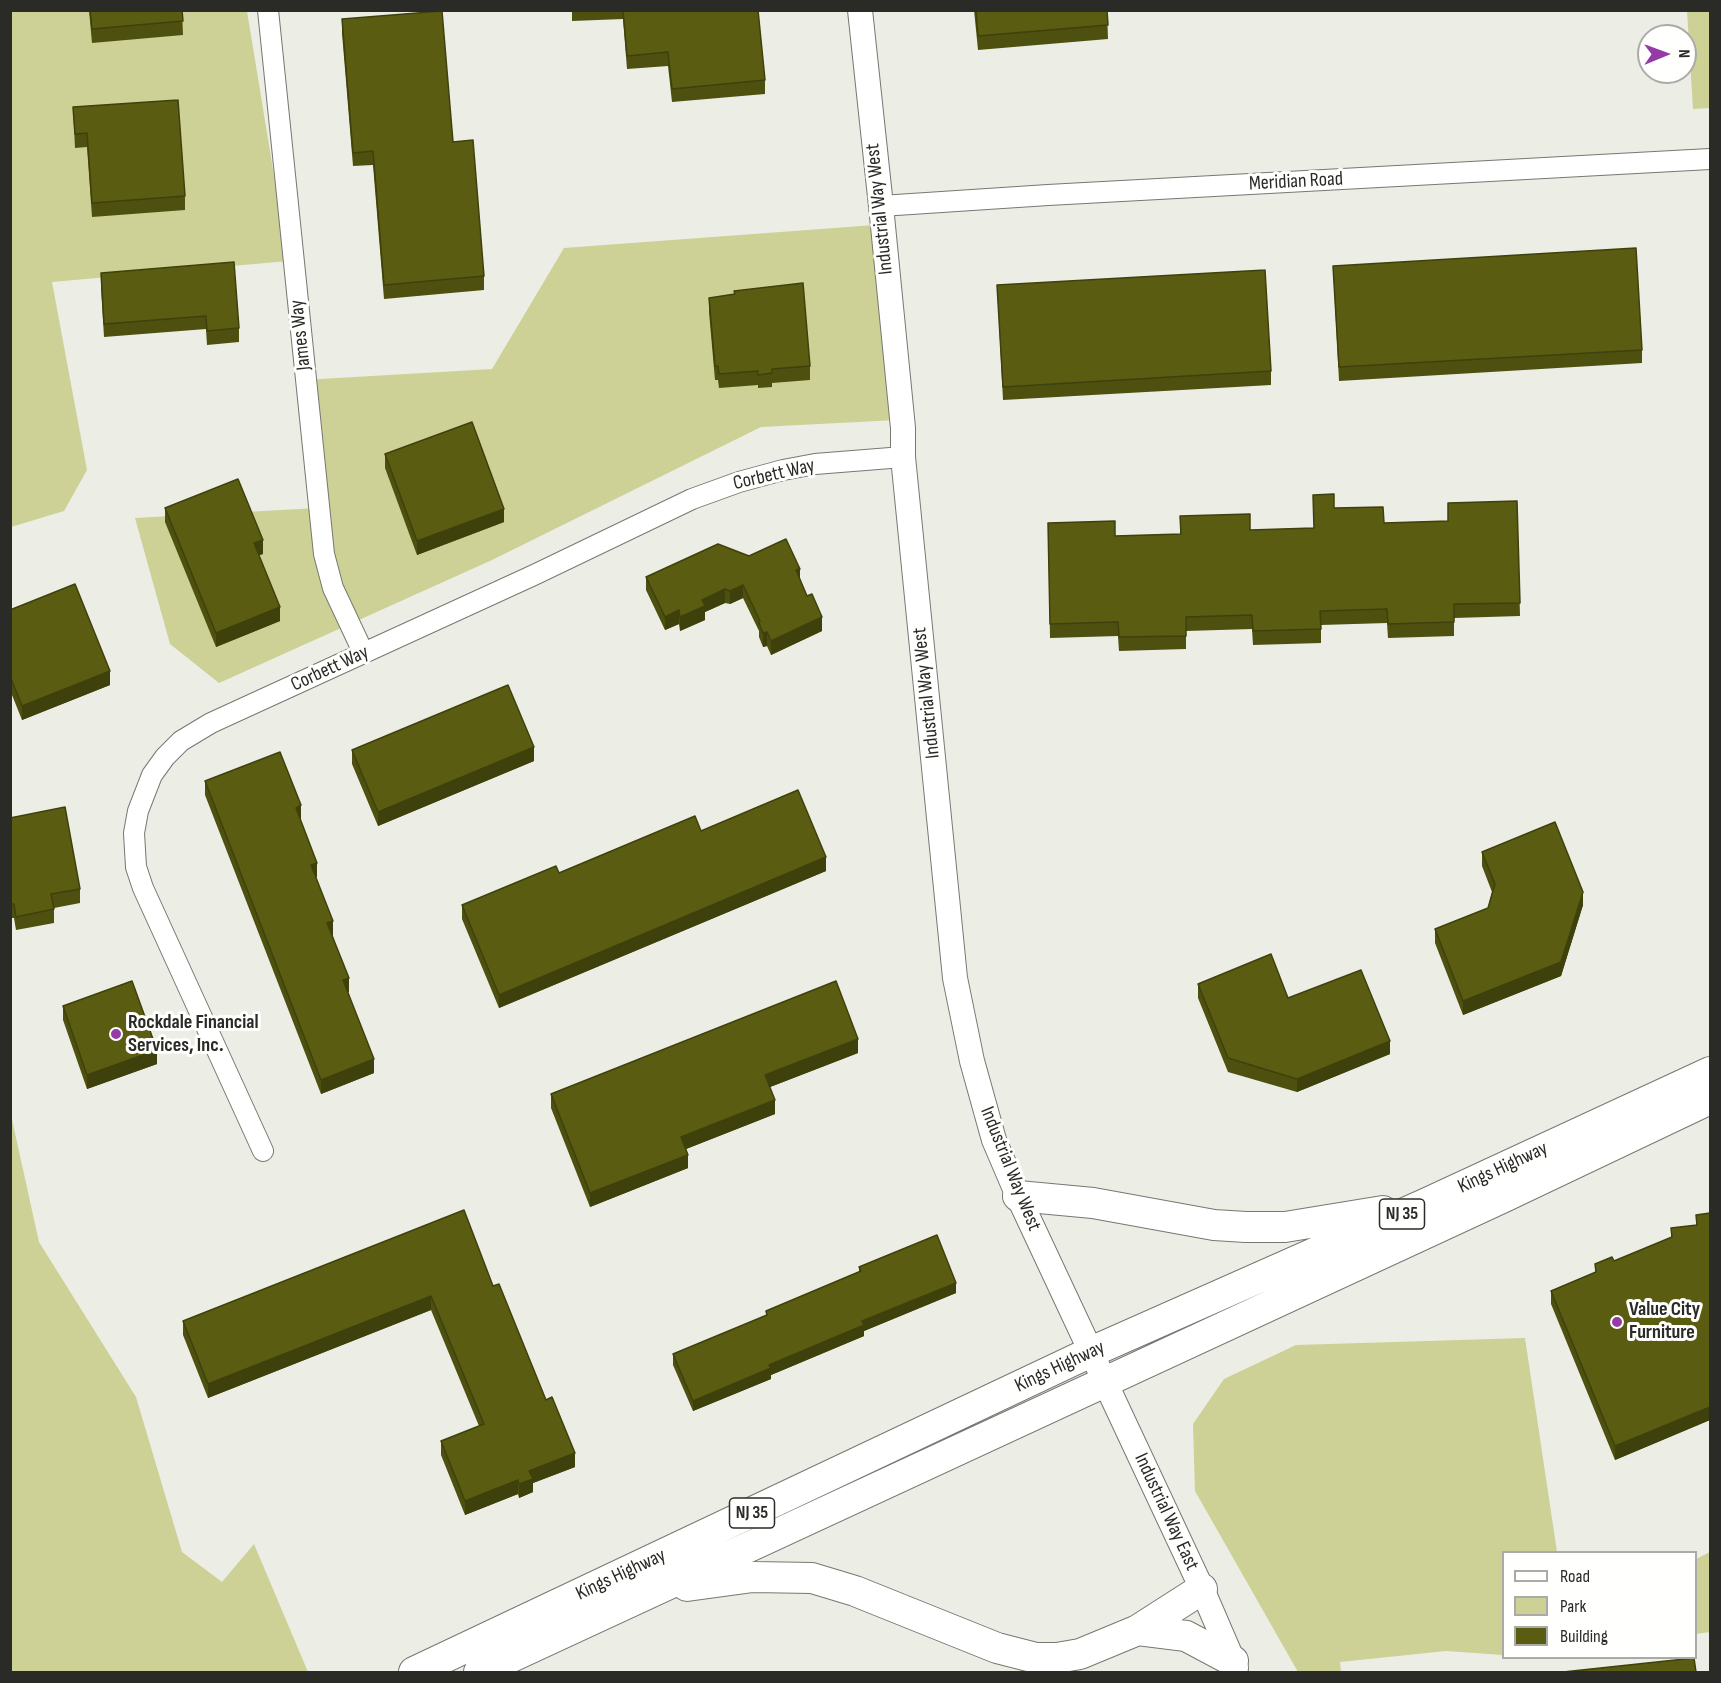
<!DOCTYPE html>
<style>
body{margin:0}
#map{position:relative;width:1721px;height:1683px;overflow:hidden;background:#ecede5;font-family:"Sofia Sans Condensed",sans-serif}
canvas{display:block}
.frame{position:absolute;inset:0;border:12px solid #2a2a27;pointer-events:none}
.legend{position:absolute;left:1502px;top:1551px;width:195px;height:108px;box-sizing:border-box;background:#fffffe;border:2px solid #aaaaa8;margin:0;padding:8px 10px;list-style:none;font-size:18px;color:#2a2a27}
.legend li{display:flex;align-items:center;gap:12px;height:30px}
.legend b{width:30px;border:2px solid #aaaaa8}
.north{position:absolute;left:1637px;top:24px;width:60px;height:60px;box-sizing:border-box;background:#fffffe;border:2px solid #aaaaa8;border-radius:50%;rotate:89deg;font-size:16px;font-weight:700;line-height:24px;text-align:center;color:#2a2a27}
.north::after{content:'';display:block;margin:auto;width:21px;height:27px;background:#943ba7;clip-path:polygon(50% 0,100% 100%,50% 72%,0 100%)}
</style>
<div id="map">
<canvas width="1721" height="1683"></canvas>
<div class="frame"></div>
<ul class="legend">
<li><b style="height:8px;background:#fff"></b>Road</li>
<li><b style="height:16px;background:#cdd195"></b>Park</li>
<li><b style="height:16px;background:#5a5d11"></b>Building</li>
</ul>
<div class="north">N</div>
</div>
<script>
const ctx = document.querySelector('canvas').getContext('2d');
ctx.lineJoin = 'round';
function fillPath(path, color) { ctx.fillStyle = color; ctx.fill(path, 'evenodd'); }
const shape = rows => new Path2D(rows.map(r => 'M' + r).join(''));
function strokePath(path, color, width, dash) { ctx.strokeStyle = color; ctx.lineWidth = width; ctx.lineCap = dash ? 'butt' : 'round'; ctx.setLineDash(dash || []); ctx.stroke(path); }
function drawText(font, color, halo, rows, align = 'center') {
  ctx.font = font + ' "Sofia Sans Condensed",sans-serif'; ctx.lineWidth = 6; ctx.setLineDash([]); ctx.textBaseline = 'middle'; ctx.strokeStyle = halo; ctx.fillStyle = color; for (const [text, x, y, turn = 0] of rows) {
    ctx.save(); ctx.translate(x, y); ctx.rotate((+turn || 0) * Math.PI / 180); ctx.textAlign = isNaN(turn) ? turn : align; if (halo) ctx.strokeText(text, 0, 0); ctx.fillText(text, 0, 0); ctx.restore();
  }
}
fillPath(shape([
 [11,11,247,11,288,261,52,282,87,470,64,511,11,527],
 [1687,11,1710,11,1710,108,1693,109],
 [875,225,897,420,761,427,492,560,219,683,170,644,135,518,318,508,303,380,492,369,564,248],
 [11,1115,39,1242,136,1397,182,1552,222,1582,254,1544,308,1672,11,1672],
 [1525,1338,1557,1552,1504,1552,1503,1655,1446,1651,1340,1662,1341,1672,1298,1672,1195,1491,1193,1424,1224,1379,1296,1345],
 [1710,1552,1710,1632,1696,1634,1696,1559]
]), '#cdd195');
const minor = shape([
 [268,10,324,554,333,588,363,652],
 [881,206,1048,195,1710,159],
 [263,1151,143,888,136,867,134,833,138,811,152,775,165,757,181,741,211,723,534,575,692,499,739,482,783,470,815,464,903,457]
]);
const tertiary = shape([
 [860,10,881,206,903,428,903,457,955,978,972,1061,994,1140,1018,1196,1202,1589,1236,1668]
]);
const primary = shape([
 [1018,1196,1093,1203,1214,1225,1246,1227,1285,1227,1383,1211],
 [687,1586,753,1577,812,1578,855,1591,997,1648,1036,1658,1057,1658,1080,1654,1138,1630,1202,1589],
 [1138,1630,1186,1636,1233,1661],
 [414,1672,1091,1352,1425,1204,1710,1072],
 [479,1672,1502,1198,1710,1099]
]);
strokePath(minor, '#777871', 22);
strokePath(tertiary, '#777871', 26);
strokePath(primary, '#777871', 32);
strokePath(minor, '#fff', 20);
strokePath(tertiary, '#fff', 24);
strokePath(primary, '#fff', 30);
fillPath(shape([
 [89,10,182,10,183,35,92,43],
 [572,10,758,10,765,80,765,94,672,102,668,66,627,69,623,19,572,21],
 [974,10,1107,10,1108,39,978,50],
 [342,19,453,142,484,276,484,290,384,299,373,165,353,166,342,33],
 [73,107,185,196,185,210,92,217,87,147,75,148],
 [1333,266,1642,350,1642,363,1339,381],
 [101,273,239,328,239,342,207,345,206,329,104,337,101,287],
 [997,285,1271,371,1271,385,1003,400],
 [709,298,810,366,810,380,772,383,772,387,758,388,758,385,719,388,718,380,715,380,709,312],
 [385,454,504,522,417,555,385,468],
 [1517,501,1520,616,1454,618,1454,636,1388,638,1387,623,1321,625,1321,643,1253,645,1252,629,1186,631,1186,649,1119,651,1118,636,1050,638,1048,523,1115,536,1180,534,1180,516,1250,530,1313,528,1334,508,1384,523,1448,521],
 [165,508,263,554,259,555,280,621,216,647,165,522],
 [646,577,800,579,822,631,771,655,767,646,763,647,759,637,759,631,743,598,730,604,725,603,705,612,705,620,680,631,679,624,665,630,646,590],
 [10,610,110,685,22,720,10,690],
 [352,750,534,761,378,826,352,764],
 [205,781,301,819,300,819,317,877,316,877,349,992,348,992,374,1073,321,1094,205,795],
 [10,818,80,889,80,903,54,908,54,923,16,930,14,918,10,918],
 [701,831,826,871,499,1008,462,919,462,905,559,873],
 [1482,852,1583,905,1561,976,1463,1015,1435,943,1435,929,1488,908,1492,892,1482,866],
 [1198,984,1288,998,1390,1054,1297,1092,1228,1072,1198,998],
 [63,1006,157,1064,87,1089,63,1020],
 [858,1053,770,1087,775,1114,686,1149,688,1168,590,1207,551,1108,551,1094],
 [1710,1213,1710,1420,1615,1460,1551,1304,1551,1291,1595,1273,1595,1264,1614,1261,1671,1238,1671,1228,1696,1225,1696,1215],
 [859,1267,956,1293,864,1331,864,1336,771,1375,771,1379,693,1411,673,1365,673,1354,766,1316,766,1311,859,1272],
 [493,1286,546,1400,575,1467,533,1483,533,1492,519,1498,518,1494,465,1515,441,1455,441,1441,479,1426,431,1310,208,1398,183,1335,183,1321]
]), '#4d500f');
fillPath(shape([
 [504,509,504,522,417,555,417,541],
 [263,540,263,554,254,557,254,543],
 [800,569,800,582,796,570],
 [743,585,743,598,730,604,730,591],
 [725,589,725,603,705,612,705,620,680,631,680,617,702,600],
 [280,607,280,621,216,647,216,633],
 [679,610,679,624,665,630,665,617],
 [822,617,822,631,771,655,771,641],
 [767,632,767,646,763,647,763,633],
 [110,671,110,685,22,720,22,706],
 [534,747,534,761,378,826,378,812],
 [301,805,301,819,296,821,296,808],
 [826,857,826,871,499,1008,499,995],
 [317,863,317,877,311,879,311,865],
 [1583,892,1583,905,1561,976,1463,1015,1463,1001],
 [333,921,333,935,327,937,327,923],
 [349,978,349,992,343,994,343,980],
 [858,1039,858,1053,765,1089,765,1075],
 [1390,1041,1390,1054,1297,1092,1297,1079],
 [157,1050,157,1064,87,1089,87,1075],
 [374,1059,374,1073,321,1094,321,1080],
 [775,1100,775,1114,681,1151,681,1137],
 [688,1155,688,1168,590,1207,590,1193],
 [956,1283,956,1293,864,1331,864,1336,771,1375,771,1379,693,1411,693,1401,862,1321],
 [431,1296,431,1310,208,1398,208,1384],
 [1710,1407,1710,1420,1615,1460,1615,1446],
 [575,1453,575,1467,533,1483,533,1492,519,1498,519,1484,529,1471],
 [518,1480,518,1494,465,1515,465,1501]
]), '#3f410c');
const building = shape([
 [90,10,182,10,183,21,92,29,90,10],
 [623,10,758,10,765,80,672,89,668,52,627,56,623,10],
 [976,10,1107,10,1108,25,978,36,976,10],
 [442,11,453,142,473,140,484,276,384,285,373,151,353,153,342,19,442,11],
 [178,100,185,196,92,203,87,133,75,134,73,107,178,100],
 [1636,248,1642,350,1339,367,1333,266,1636,248],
 [234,262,239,328,207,331,206,316,104,324,101,273,234,262],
 [1265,270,1271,371,1003,387,997,285,1265,270],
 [803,283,810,366,772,369,772,373,758,375,758,371,719,374,718,366,715,366,709,298,735,294,734,291,803,283],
 [472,422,504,509,417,541,385,454,472,422],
 [238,479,263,540,254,543,280,607,216,633,165,508,238,479],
 [1334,494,1334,508,1383,507,1384,523,1448,521,1448,503,1517,501,1520,603,1454,604,1454,622,1388,624,1387,609,1320,611,1321,629,1253,631,1252,615,1186,617,1186,636,1119,637,1118,622,1050,624,1048,523,1115,521,1115,536,1181,534,1180,516,1250,514,1250,530,1314,528,1313,495,1334,494],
 [786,539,800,569,796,570,807,596,812,594,822,617,771,641,767,632,763,633,759,623,760,621,743,585,730,591,725,589,702,600,705,606,680,617,679,610,665,617,646,577,718,544,749,556,786,539],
 [75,584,110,671,22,706,10,676,10,610,75,584],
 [508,685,534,747,378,812,352,750,508,685],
 [280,752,301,805,296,808,317,863,311,865,333,921,327,923,349,978,343,980,374,1059,321,1080,205,781,280,752],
 [798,790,826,857,499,995,462,905,556,866,559,873,695,816,701,831,798,790],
 [65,807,80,889,51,894,54,909,16,917,14,904,10,904,10,818,65,807],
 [1555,822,1583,892,1561,962,1463,1001,1435,929,1488,908,1495,884,1482,852,1555,822],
 [1271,954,1288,998,1361,970,1390,1041,1297,1079,1228,1058,1198,984,1271,954],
 [132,981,157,1050,87,1075,63,1006,132,981],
 [836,981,858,1039,765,1075,775,1100,681,1137,688,1155,590,1193,551,1094,836,981],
 [464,1210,493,1286,499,1284,546,1400,552,1397,575,1453,529,1471,533,1479,519,1484,518,1480,465,1501,441,1441,484,1424,431,1296,208,1384,183,1321,464,1210],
 [1710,1213,1710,1407,1615,1446,1551,1291,1596,1272,1595,1264,1612,1257,1614,1261,1672,1237,1671,1228,1697,1225,1696,1215,1710,1213],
 [937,1235,956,1283,862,1321,864,1325,769,1365,771,1368,693,1401,673,1354,767,1315,766,1311,861,1271,859,1267,937,1235],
 [1694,1658,1696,1672,1563,1672,1694,1658]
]);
fillPath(building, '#5a5d11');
strokePath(building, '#3f410c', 1.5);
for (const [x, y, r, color] of [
 [116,1034,6,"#943ba7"],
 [1617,1322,6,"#943ba7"]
]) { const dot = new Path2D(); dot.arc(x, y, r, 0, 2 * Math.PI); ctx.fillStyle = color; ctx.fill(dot); strokePath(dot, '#fffffe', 2); }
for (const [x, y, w] of [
 [1402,1214,45],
 [752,1513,45]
]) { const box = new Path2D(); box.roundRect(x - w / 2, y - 15, w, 30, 4.5); ctx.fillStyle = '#fffffe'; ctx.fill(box); strokePath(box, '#2a2a27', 1.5); }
drawText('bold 18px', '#2a2a27', null, [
 ["NJ 35",1402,1214],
 ["NJ 35",752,1513]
]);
drawText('20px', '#2a2a27', '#fffffe', [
 ["Meridian Road",1296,182,-3],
 ["Industrial Way West",880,209,-96],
 ["James Way",301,335,-96],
 ["Corbett Way",774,475,-13],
 ["Corbett Way",330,669,-25],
 ["Industrial Way West",927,693,-96],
 ["Kings Highway",1503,1168,-25],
 ["Industrial Way West",1010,1169,68],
 ["Kings Highway",1060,1367,-25],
 ["Industrial Way East",1166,1512,65],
 ["Kings Highway",621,1575,-25]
]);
drawText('bold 20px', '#2a2a27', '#fffffe', [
 ["Rockdale Financial",128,1023],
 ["Services, Inc.",128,1046],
 ["Value City",1629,1310],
 ["Furniture",1629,1333]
], 'left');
</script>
